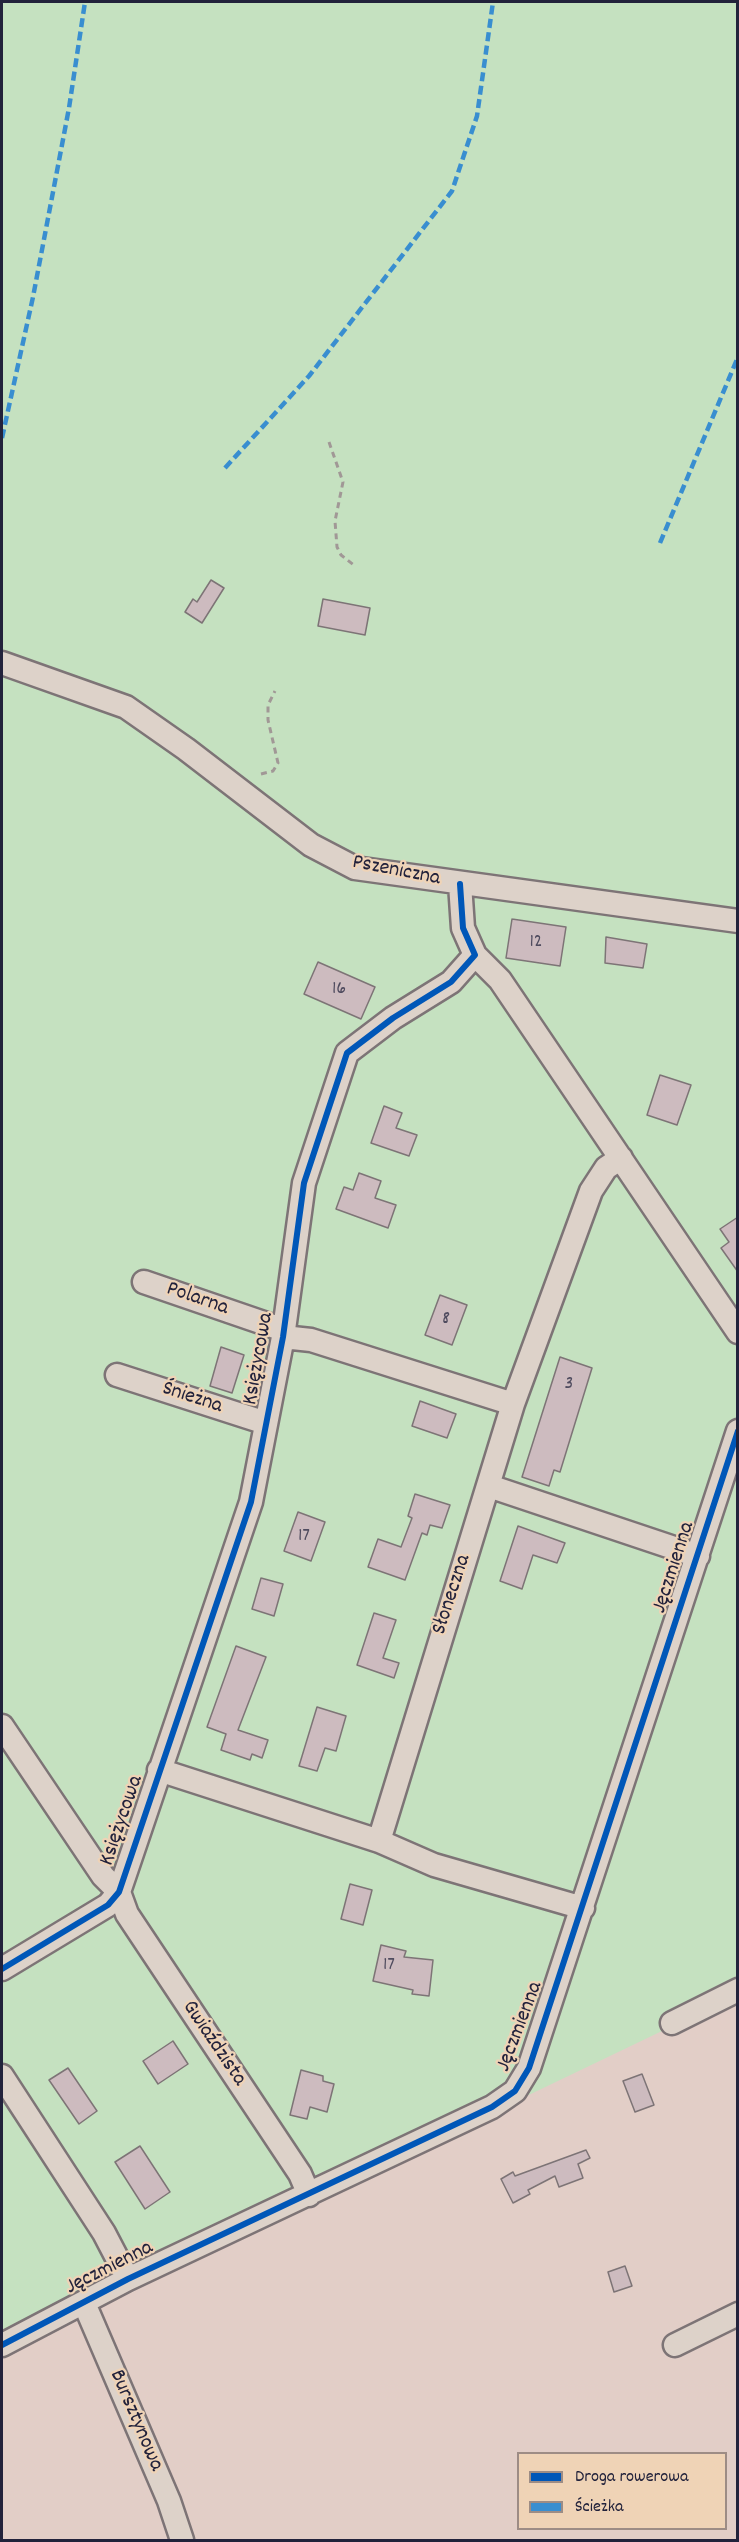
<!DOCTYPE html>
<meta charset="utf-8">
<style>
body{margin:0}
#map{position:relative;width:739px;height:2542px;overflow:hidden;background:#e2cec7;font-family:Dekko,sans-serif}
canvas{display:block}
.frame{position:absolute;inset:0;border:3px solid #22223b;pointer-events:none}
.legend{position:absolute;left:517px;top:2452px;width:210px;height:78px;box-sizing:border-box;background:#efd3b6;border:2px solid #9d8c85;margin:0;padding:8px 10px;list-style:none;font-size:18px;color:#22223b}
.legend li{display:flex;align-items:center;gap:12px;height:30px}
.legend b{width:30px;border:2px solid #9d8c85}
</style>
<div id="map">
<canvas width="739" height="2542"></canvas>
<div class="frame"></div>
<ul class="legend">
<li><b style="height:8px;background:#0057b8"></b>Droga rowerowa</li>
<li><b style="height:8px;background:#398ed0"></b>Ścieżka</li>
</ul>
</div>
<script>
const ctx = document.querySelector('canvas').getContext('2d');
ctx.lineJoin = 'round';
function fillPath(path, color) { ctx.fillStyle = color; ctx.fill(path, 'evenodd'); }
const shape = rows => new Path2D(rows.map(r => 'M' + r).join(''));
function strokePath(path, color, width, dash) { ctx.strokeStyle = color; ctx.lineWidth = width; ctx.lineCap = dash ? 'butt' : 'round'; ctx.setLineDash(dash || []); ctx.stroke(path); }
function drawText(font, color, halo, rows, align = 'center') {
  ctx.font = font + ' Dekko,sans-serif'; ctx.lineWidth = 4.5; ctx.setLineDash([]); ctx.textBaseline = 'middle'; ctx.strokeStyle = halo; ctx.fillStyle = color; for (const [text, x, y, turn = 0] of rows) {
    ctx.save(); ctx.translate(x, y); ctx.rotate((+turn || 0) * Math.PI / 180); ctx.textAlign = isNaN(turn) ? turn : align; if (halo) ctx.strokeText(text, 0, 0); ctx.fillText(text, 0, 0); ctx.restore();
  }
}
fillPath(shape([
 [2,2,737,2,737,1995,283,2213,2,2356]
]), '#c5e1c0');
const building = shape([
 [211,580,224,588,202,623,185,612,193,599,197,602,211,580],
 [323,599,370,608,365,635,318,626,323,599],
 [512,919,566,927,560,966,506,958,512,919],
 [606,937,647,944,643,968,605,963,606,937],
 [318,962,375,987,361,1019,304,994,318,962],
 [660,1075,691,1085,677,1125,647,1115,660,1075],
 [384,1106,402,1113,396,1128,417,1135,409,1156,371,1143,384,1106],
 [359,1173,381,1181,375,1198,396,1205,388,1228,336,1209,344,1187,353,1190,359,1173],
 [738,1217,738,1272,721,1248,729,1242,720,1229,738,1217],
 [440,1295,467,1305,452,1345,425,1335,440,1295],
 [221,1347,244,1355,232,1393,210,1386,221,1347],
 [560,1357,592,1368,560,1472,554,1470,549,1486,522,1477,560,1357],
 [420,1401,456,1414,447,1438,412,1426,420,1401],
 [415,1494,450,1505,442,1528,430,1525,427,1535,422,1533,405,1580,368,1567,378,1539,401,1547,412,1518,408,1516,415,1494],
 [298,1512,325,1522,311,1561,284,1551,298,1512],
 [518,1526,565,1543,557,1563,533,1555,522,1589,500,1581,518,1526],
 [261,1578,283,1584,274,1616,252,1609,261,1578],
 [374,1613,396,1620,383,1658,399,1663,394,1678,357,1665,374,1613],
 [236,1646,266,1657,238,1730,268,1740,262,1758,252,1754,250,1760,221,1750,226,1734,207,1727,236,1646],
 [317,1707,346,1716,336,1751,325,1748,317,1771,299,1766,317,1707],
 [350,1884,372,1890,363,1925,341,1919,350,1884],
 [381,1945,406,1951,404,1957,433,1960,429,1996,412,1994,413,1990,373,1981,381,1945],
 [173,2041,188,2064,158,2084,143,2061,173,2041],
 [68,2068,97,2111,79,2124,49,2080,68,2068],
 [301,2070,323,2076,323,2081,334,2084,327,2112,310,2107,307,2119,290,2115,301,2070],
 [642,2074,654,2105,635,2112,623,2081,642,2074],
 [140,2146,170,2192,145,2209,115,2162,140,2146],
 [586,2150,590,2158,578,2164,583,2178,559,2187,555,2176,528,2190,530,2194,513,2203,501,2179,513,2172,515,2176,586,2150],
 [625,2266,632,2286,614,2292,608,2272,625,2266]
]);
fillPath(building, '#cdbbbf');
strokePath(building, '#7d7476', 1.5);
const minor = shape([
 [2,663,126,707,186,749,311,845,355,868,738,921],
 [475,955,500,980,738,1332],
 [144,1282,284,1330],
 [283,1337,311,1340,513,1404],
 [117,1375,266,1423],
 [489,1486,698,1556],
 [2,1726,103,1876,119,1892,127,1914,300,2174,309,2195],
 [159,1770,379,1841,434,1865,583,1908],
 [379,1841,513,1404,591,1191,606,1168,621,1158],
 [2,1969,108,1905,119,1892,251,1502,283,1337,304,1183,347,1053,393,1018,451,982,475,955,463,928,460,884],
 [672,2023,738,1990],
 [2,2076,104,2233,128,2279],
 [84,2303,169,2501,182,2540],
 [2,2345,128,2279,492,2107,515,2091,529,2068,738,1431],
 [675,2345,738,2314]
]);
strokePath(minor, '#7d7476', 27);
strokePath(shape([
 [329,442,343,482,335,521,337,547,341,555,355,566],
 [261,774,273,771,278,763,268,720,268,705,275,691]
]), '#a19896', 3, [6, 4.5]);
strokePath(minor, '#ddd2c9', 22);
strokePath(shape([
 [2,438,33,297,69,108,85,2],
 [225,468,309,376,452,191,477,116,493,2],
 [660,543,738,357]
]), '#398ed0', 4.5, [9, 4.5]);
strokePath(shape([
 [2,1969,108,1905,119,1892,251,1502,283,1337,304,1183,347,1053,393,1018,451,982,475,955,463,928,460,884],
 [2,2345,128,2279,492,2107,515,2091,529,2068,738,1431]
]), '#0057b8', 6);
drawText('20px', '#504c5f', null, [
 ["12",536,943],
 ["16",339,990],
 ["8",446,1320],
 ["3",569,1385],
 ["17",304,1537],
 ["17",389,1966]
]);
drawText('22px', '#22223b', '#efd3b6', [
 ["Pszeniczna",396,872,11],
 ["Polarna",197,1300,19],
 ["Księżycowa",260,1359,-80],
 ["Śnieżna",192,1399,18],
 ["Jęczmienna",675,1568,-72],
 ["Słoneczna",453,1595,-72],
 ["Księżycowa",123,1821,-71],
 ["Jęczmienna",521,2027,-69],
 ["Gwiaździsta",213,2044,56],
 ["Jęczmienna",110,2269,-27],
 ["Bursztynowa",135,2421,67]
]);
</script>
